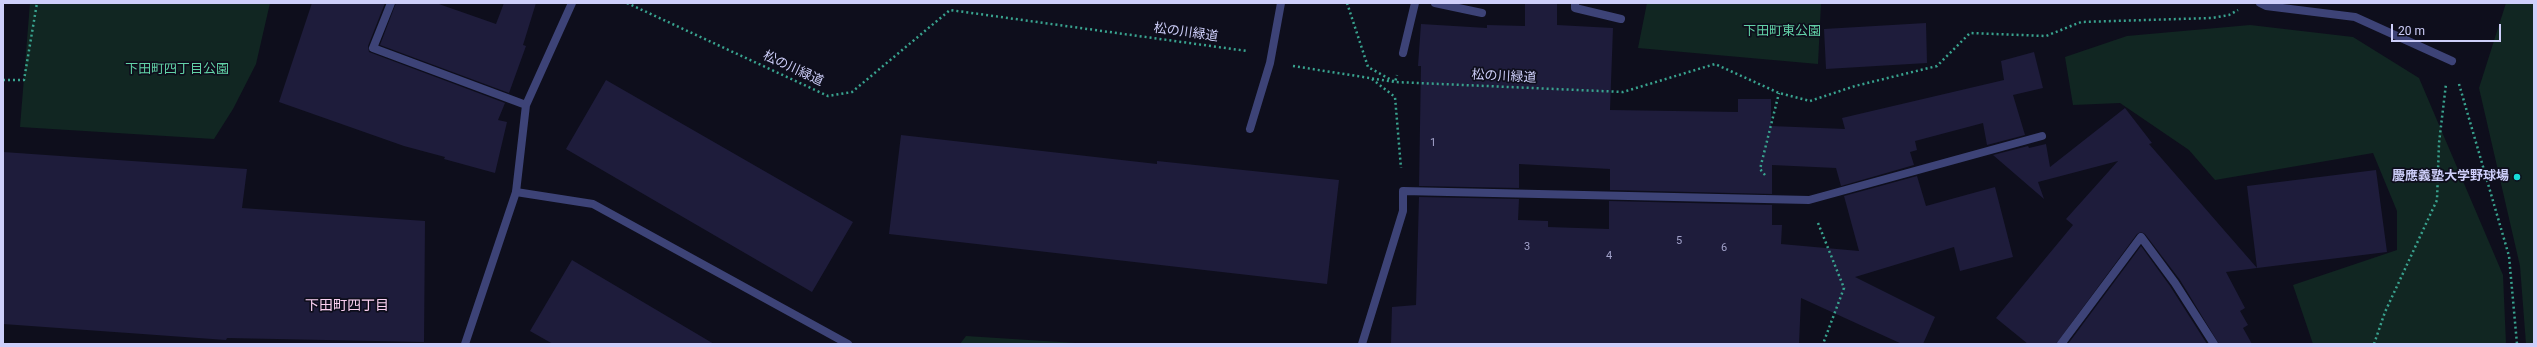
<!DOCTYPE html>
<meta charset="utf-8">
<style>
body{margin:0}
#map{position:relative;width:2537px;height:347px;overflow:hidden;background:#0e0e1c;font-family:Roboto,sans-serif}
canvas{display:block}
.frame{position:absolute;inset:0;border:4px solid #cecffa;pointer-events:none}
.scale{position:absolute;left:2391px;top:24px;width:110px;height:18px;box-sizing:border-box;border:2px solid #cecffa;border-top:0;padding-left:5px;font-size:12px;line-height:14px;white-space:nowrap;color:#cecffa;-webkit-text-stroke:3px #0e0e1c;paint-order:stroke}
</style>
<div id="map">
<canvas width="2537" height="347"></canvas>
<div class="frame"></div>
<div class="scale">20 m</div>
</div>
<script>
const ctx = document.querySelector('canvas').getContext('2d');
ctx.lineJoin = 'round';
function fillPath(path, color) { ctx.fillStyle = color; ctx.fill(path, 'evenodd'); }
const shape = rows => new Path2D(rows.map(r => 'M' + r).join(''));
function strokePath(path, color, width, dash) { ctx.strokeStyle = color; ctx.lineWidth = width; ctx.lineCap = dash ? 'butt' : 'round'; ctx.setLineDash(dash || []); ctx.stroke(path); }
function drawText(font, color, halo, rows, align = 'center') {
  ctx.font = font + ' Roboto,"Noto Sans JP",sans-serif'; ctx.lineWidth = 3.5; ctx.setLineDash([]); ctx.textBaseline = 'middle'; ctx.strokeStyle = halo; ctx.fillStyle = color; for (const [text, x, y, turn = 0] of rows) {
    ctx.save(); ctx.translate(x, y); ctx.rotate((+turn || 0) * Math.PI / 180); ctx.textAlign = isNaN(turn) ? turn : align; if (halo) ctx.strokeText(text, 0, 0); ctx.fillText(text, 0, 0); ctx.restore();
  }
}
fillPath(shape([
 [30,3,270,3,256,64,233,109,214,139,20,127],
 [1647,3,1821,3,1818,64,1638,48],
 [2506,3,2534,3,2534,344,2526,344,2520,266,2479,88],
 [2250,25,2353,37,2419,78,2503,275,2506,344,2313,344,2293,285,2397,250,2397,211,2373,153,2215,180,2189,150,2120,103,2073,105,2065,57,2127,36],
 [966,336,1091,344,960,344]
]), '#112622');
fillPath(shape([
 [312,3,385,3,368,46,369,52,505,103,498,120,507,122,495,173,444,159,445,157,404,146,279,102],
 [396,3,436,3,496,24,504,3,536,3,523,45,526,46,509,93,380,45],
 [1525,3,1557,3,1557,25,1613,28,1610,110,1738,112,1738,99,1771,99,1771,126,1845,129,1842,118,2004,80,2001,61,2034,52,2043,88,2013,95,2025,135,1987,145,1983,123,1915,141,1917,150,1910,152,1914,165,1841,186,1836,168,1772,165,1772,194,1610,190,1610,169,1519,164,1519,188,1419,186,1421,66,1418,66,1421,24,1487,28,1487,25,1525,26],
 [1926,23,1927,63,1826,69,1824,29],
 [606,80,853,222,812,292,566,149],
 [2125,108,2152,143,2149,144,2257,268,2226,272,2245,308,2240,311,2248,325,2243,328,2252,344,2219,344,2180,280,2145,234,2141,232,2137,234,2056,344,2028,344,1996,318,2073,225,2066,219,2118,161,2038,182,2044,199,1993,155,2028,146,2029,148,2046,144,2050,167],
 [901,135,1157,164,1157,161,1339,180,1327,284,889,234],
 [3,152,247,169,242,208,425,221,424,342,227,338,226,340,3,324],
 [2376,170,2387,252,2257,268,2247,186],
 [1917,176,1926,206,1995,187,2013,257,1960,271,1954,247,1855,277,1935,317,1923,344,1902,344,1801,298,1799,344,1391,344,1392,307,1416,305,1419,197,1519,199,1518,220,1548,221,1548,227,1609,229,1609,201,1772,205,1772,225,1782,225,1781,244,1859,251,1844,196],
 [2141,246,2170,286,2207,344,2068,344],
 [572,260,714,344,553,344,530,331]
]), '#1e1c3b');
strokePath(shape([
 [627,3,828,96,852,92,950,10,1247,51],
 [1347,3,1368,67,1395,82,1397,75],
 [1293,66,1395,82,1623,92,1715,64,1779,93,1810,101,1855,86,1937,66,1970,33,2046,36,2081,22,2212,18,2229,15,2238,10],
 [1372,79,1395,97,1401,168],
 [3,80,24,80,37,3],
 [2459,84,2509,256,2517,344],
 [1765,175,1760,169,1779,93],
 [1818,223,1844,288,1823,344],
 [2374,344,2385,312,2437,200,2439,143,2446,84]
]), '#39a38f', 2.5, [2, 3]);
strokePath(shape([
 [1250,129,1270,63,1281,3],
 [516,192,593,204,848,344]
]), '#3d4377', 8);
strokePath(shape([
 [391,3,373,48,526,105],
 [1435,3,1482,13],
 [1575,3,1575,8,1621,19],
 [2260,3,2266,6,2355,17,2452,61],
 [1403,53,1415,3],
 [465,344,516,192,526,105,572,3],
 [1362,344,1403,211,1403,191,1809,200,2042,136],
 [2061,344,2141,237,2175,283,2214,344]
]), '#3d4377', 8);
for (const [x, y, r, color] of [
 [2517,177,4,"#16ddd7"]
]) { const dot = new Path2D(); dot.arc(x, y, r, 0, 2 * Math.PI); ctx.fillStyle = color; ctx.fill(dot); strokePath(dot, '#0e0e1c', 1.5); }
drawText('11px', '#a2a2ca', null, [
 ["1",1433,143],
 ["5",1679,241],
 ["3",1527,247],
 ["6",1724,248],
 ["4",1609,256]
]);
drawText('13px', '#62d2a7', '#0e0e1c', [
 ["下田町東公園",1782,32],
 ["下田町四丁目公園",177,70]
]);
drawText('13px', '#cecffa', '#0e0e1c', [
 ["松の川緑道",1186,33,8],
 ["松の川緑道",793,69,25],
 ["松の川緑道",1504,77,3]
]);
drawText('bold 13px', '#cecffa', '#0e0e1c', [
 ["慶應義塾大学野球場",2509,177]
], 'right');
drawText('14px', '#fad0f0', '#0e0e1c', [
 ["下田町四丁目",347,306]
]);
</script>
